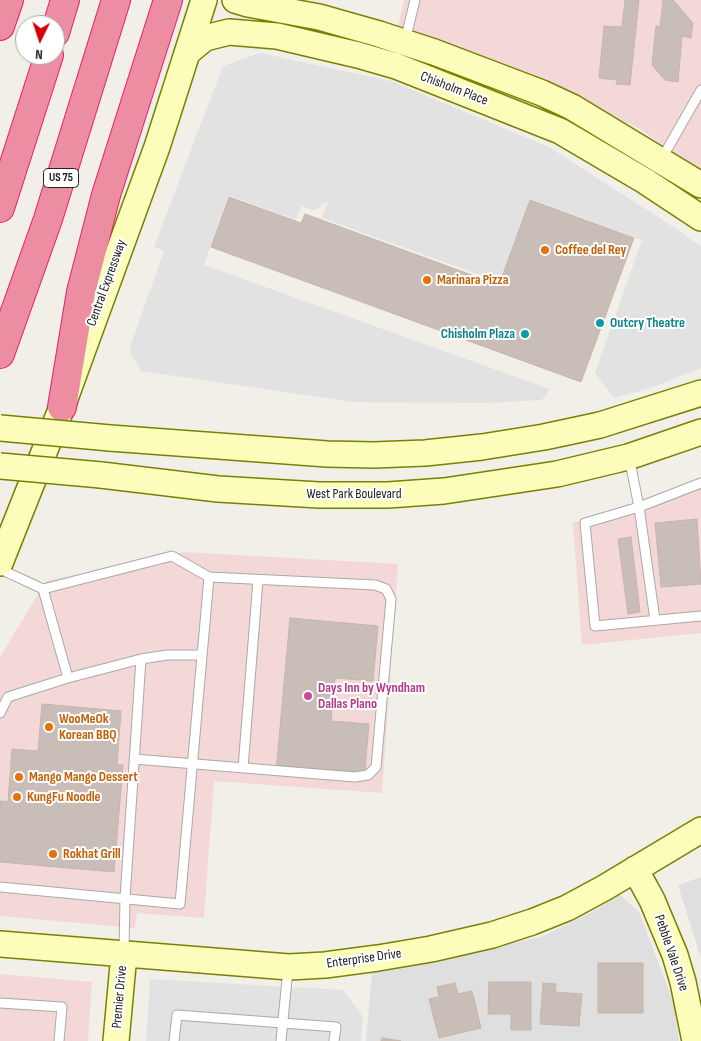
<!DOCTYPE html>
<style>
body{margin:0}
#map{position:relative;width:701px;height:1041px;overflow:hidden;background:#f2efe8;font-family:"Sofia Sans Condensed",sans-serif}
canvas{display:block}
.north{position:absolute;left:15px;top:15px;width:50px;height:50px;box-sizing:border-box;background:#fff;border:1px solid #a7a7a7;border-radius:50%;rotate:184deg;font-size:14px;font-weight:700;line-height:20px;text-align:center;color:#222}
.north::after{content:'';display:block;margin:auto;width:18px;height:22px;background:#d40006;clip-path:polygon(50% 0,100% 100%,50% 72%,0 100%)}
</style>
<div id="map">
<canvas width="701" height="1041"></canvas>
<div class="north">N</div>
</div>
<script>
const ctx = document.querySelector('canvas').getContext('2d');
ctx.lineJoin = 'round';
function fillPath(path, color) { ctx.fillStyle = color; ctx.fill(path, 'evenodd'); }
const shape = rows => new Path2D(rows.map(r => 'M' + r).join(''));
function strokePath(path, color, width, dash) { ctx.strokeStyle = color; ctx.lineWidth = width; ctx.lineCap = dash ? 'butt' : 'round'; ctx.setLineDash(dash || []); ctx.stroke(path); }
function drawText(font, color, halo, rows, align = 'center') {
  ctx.font = font + ' "Sofia Sans Condensed",sans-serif'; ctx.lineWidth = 4; ctx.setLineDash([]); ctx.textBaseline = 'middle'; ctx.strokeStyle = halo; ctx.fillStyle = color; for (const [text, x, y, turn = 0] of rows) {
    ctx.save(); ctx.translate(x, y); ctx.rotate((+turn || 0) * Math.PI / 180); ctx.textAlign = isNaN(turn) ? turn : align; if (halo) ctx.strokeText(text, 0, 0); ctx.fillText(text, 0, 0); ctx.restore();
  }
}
fillPath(shape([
 [701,877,701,958,678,885],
 [620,895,639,912,674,1004,679,1041,366,1041,372,973,541,937,594,911]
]), '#e0dfdf');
fillPath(shape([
 [404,0,701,0,701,173,639,128,398,26],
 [701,482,701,633,582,645,573,523],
 [184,552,398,564,382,793,214,781,204,918,137,913,135,928,0,916,0,657,46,581],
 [0,974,92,982,88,1041,0,1041]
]), '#f3d8d7');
fillPath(shape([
 [260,53,391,81,549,147,678,230,701,247,701,368,650,388,614,398,595,373,642,240,530,199,500,282,322,218,328,202,325,202,317,209,313,210,301,206,296,220,228,195,204,265,550,389,542,400,485,403,353,402,141,371,129,350,164,251,154,247,223,66],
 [150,979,343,990,363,1017,361,1041,146,1041]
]), '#e2e2e2');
const building = shape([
 [625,0,639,0,630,85,616,84,617,80,599,78,604,26,622,27,625,0],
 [663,0,673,0,693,23,691,38,682,36,678,82,665,80,652,65,656,26,660,27,663,0],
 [229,197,301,223,305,214,499,285,530,200,634,238,581,382,211,247,229,197],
 [697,519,701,584,661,587,655,523,697,519],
 [631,537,640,612,628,614,618,539,631,537],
 [290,618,378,626,373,681,335,678,331,721,369,724,364,780,276,772,290,618],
 [42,704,121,711,117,765,123,765,114,872,0,862,0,801,8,802,12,749,38,751,42,704],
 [598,963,643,963,643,1013,598,1013,598,963],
 [489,982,531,982,531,1030,511,1030,511,1014,488,1014,489,982],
 [455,983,458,994,472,991,481,1028,439,1038,429,999,439,997,437,987,455,983],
 [543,983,556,984,555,992,582,994,579,1026,540,1024,543,983],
 [382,1038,401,1041,381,1041,382,1038]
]);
fillPath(building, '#c8beb7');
strokePath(building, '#c5b5a9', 1);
const lane = shape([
 [405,41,415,0],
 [661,160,701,90],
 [629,457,639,507,655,620],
 [701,483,639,507,585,523,595,626,701,616],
 [0,569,43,589,172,556,209,577,375,585,386,589,391,599,376,767,368,775,355,777,134,759],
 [43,589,68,678],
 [0,713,8,697,68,678,141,659,167,655,201,655],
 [243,768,258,580],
 [0,887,180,904,209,577],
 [124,951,125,898,141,659],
 [0,1003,62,1007,59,1041],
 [174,1041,177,1015,336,1027,334,1041],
 [281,1041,288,969]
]);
const secondary = shape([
 [235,0,248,4,319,17,379,34,434,52,542,93,572,107,701,185],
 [188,52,205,38,229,32,277,36,358,55,396,66,560,131,645,181,701,218],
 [110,438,327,454,374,455,425,453,482,447,544,437,600,425,701,393],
 [101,475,218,489,319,495,388,495,444,491,557,474,628,457,701,432],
 [0,563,62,407,157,147,204,0],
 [635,869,652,900,675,955,683,982,695,1041],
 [0,944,289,967,325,965,378,958,431,949,492,935,532,922,567,908,604,888,701,830],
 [116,1041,124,954]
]);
const highway = shape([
 [0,26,9,0],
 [55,33,65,0],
 [0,208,49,55],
 [0,354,48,219,116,0],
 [62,407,81,292,106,195,168,0]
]);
strokePath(lane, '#a9a9a9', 11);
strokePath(secondary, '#778200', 28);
strokePath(highway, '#e62069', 30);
strokePath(lane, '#fff', 9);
strokePath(secondary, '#fcfdbb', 25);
strokePath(highway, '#ed8da1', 28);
const secondaryBridge = shape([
 [0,428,110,438],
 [0,466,101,475]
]);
strokePath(secondaryBridge, '#778200', 28, []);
strokePath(secondaryBridge, '#fcfdbb', 25);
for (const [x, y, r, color] of [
 [545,250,5,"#e8710a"],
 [427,280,5,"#e8710a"],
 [600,323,5,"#0f9aa8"],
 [525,334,5,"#0f9aa8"],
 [308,696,5,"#d1479c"],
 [49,727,5,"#e8710a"],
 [19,777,5,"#e8710a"],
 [17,797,5,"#e8710a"],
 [53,854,5,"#e8710a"]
]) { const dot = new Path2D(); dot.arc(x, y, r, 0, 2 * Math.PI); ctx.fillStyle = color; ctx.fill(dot); strokePath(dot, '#fff', 2); }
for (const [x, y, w] of [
 [61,178,35]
]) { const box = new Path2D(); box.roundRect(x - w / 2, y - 9.5, w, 19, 4); ctx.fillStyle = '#fff'; ctx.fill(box); strokePath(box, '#222', 1); }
drawText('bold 12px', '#222', null, [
 ["US 75",61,178]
]);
drawText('14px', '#222', '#fff', [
 ["Chisholm Place",454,89,21],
 ["Central Expressway",107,283,-70],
 ["West Park Boulevard",354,494],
 ["Pebble Vale Drive",671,953,71],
 ["Enterprise Drive",364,959,-8],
 ["Premier Drive",120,997,-85]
]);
drawText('bold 14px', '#c56008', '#fff', [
 ["Coffee del Rey",555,250],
 ["Marinara Pizza",437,280],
 ["WooMeOk",59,719],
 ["Korean BBQ",59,735],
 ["Mango Mango Dessert",29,777],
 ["KungFu Noodle",27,797],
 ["Rokhat Grill",63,854]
], 'left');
drawText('bold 14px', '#0d838f', '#fff', [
 ["Outcry Theatre",610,323],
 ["Chisholm Plaza",515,334,"right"]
], 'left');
drawText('bold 14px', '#b23c85', '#fff', [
 ["Days Inn by Wyndham",318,688],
 ["Dallas Plano",318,704]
], 'left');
</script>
